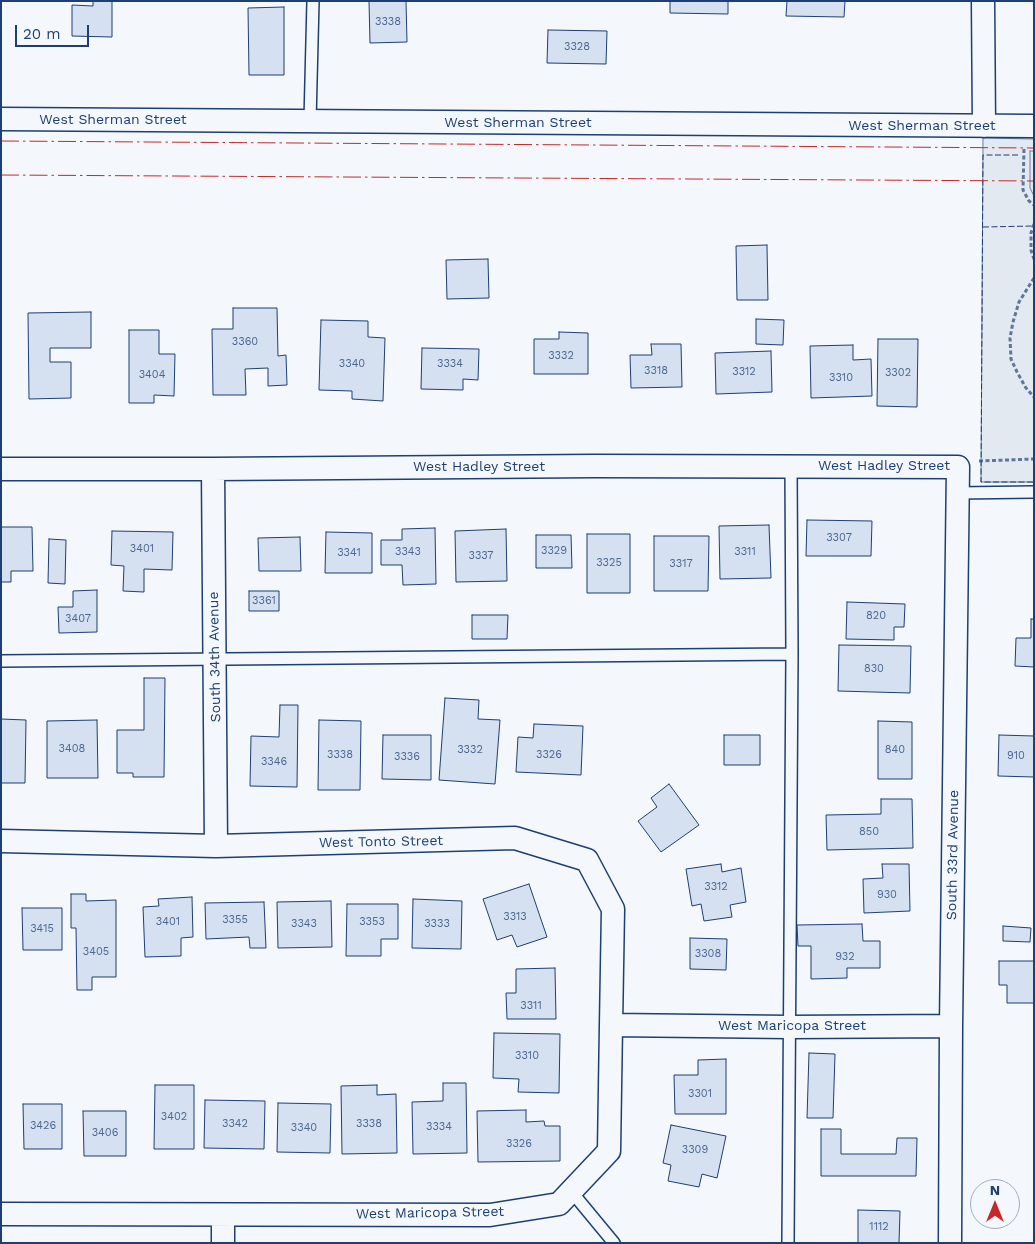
<!DOCTYPE html>
<style>
body{margin:0}
#map{position:relative;width:1035px;height:1244px;overflow:hidden;background:#f4f7fb;font-family:"Work Sans",sans-serif}
canvas{display:block}
.frame{position:absolute;inset:0;border:2px solid #1d3f73;pointer-events:none}
.north{position:absolute;left:970px;top:1179px;width:50px;height:50px;box-sizing:border-box;background:#f4f7fb;border:1px solid #9eadc5;border-radius:50%;rotate:0deg;font-size:14px;font-weight:700;line-height:20px;text-align:center;color:#1d3f73}
.north::after{content:'';display:block;margin:auto;width:18px;height:22px;background:#c62828;clip-path:polygon(50% 0,100% 100%,50% 72%,0 100%)}
.scale{position:absolute;left:15px;top:25px;width:74px;height:22px;box-sizing:border-box;border:2px solid #1d3f73;border-top:0;padding-left:6px;font-size:15px;line-height:18px;white-space:nowrap;color:#1d3f73;-webkit-text-stroke:4px #f4f7fb;paint-order:stroke}
</style>
<div id="map">
<canvas width="1035" height="1244"></canvas>
<div class="frame"></div>
<div class="north">N</div>
<div class="scale">20 m</div>
</div>
<script>
const ctx = document.querySelector('canvas').getContext('2d');
ctx.lineJoin = 'round';
function fillPath(path, color) { ctx.fillStyle = color; ctx.fill(path, 'evenodd'); }
const shape = rows => new Path2D(rows.map(r => 'M' + r).join(''));
function strokePath(path, color, width, dash) { ctx.strokeStyle = color; ctx.lineWidth = width; ctx.lineCap = dash ? 'butt' : 'round'; ctx.setLineDash(dash || []); ctx.stroke(path); }
function drawText(font, color, halo, rows, align = 'center') {
  ctx.font = font + ' "Work Sans",sans-serif'; ctx.lineWidth = 4; ctx.setLineDash([]); ctx.textBaseline = 'middle'; ctx.strokeStyle = halo; ctx.fillStyle = color; for (const [text, x, y, turn = 0] of rows) {
    ctx.save(); ctx.translate(x, y); ctx.rotate((+turn || 0) * Math.PI / 180); ctx.textAlign = isNaN(turn) ? turn : align; if (halo) ctx.strokeText(text, 0, 0); ctx.fillText(text, 0, 0); ctx.restore();
  }
}
const green = shape([
 [983,138,1034,139,1034,482,981,482,983,138]
]);
fillPath(green, '#e3e9f0');
strokePath(green, '#687fa3', 1);
const parking = shape([
 [1030,151,1034,151,1034,196,1030,188,1030,151]
]);
fillPath(parking, '#e3e8f0');
strokePath(parking, '#687fa3', 1);
const building = shape([
 [93,1,112,1,112,37,72,36,72,5,93,6,93,1],
 [369,1,406,1,407,42,370,43,369,1],
 [670,1,728,1,728,14,670,13,670,1],
 [787,1,845,1,844,17,786,16,787,1],
 [284,7,284,75,249,75,248,8,284,7],
 [548,30,607,31,606,64,547,63,548,30],
 [767,245,768,300,737,300,736,246,767,245],
 [488,259,489,298,447,299,446,260,488,259],
 [233,308,277,308,278,356,286,355,287,385,268,386,268,368,245,369,246,395,213,395,212,329,233,329,233,308],
 [91,312,91,348,50,348,50,362,71,362,71,398,29,399,28,313,91,312],
 [756,319,784,320,783,345,756,344,756,319],
 [321,320,368,321,368,337,385,338,383,401,352,399,352,391,319,390,321,320],
 [129,330,159,330,159,354,175,354,174,396,154,395,154,403,129,403,129,330],
 [559,332,588,333,588,374,534,374,534,339,559,339,559,332],
 [878,339,918,339,917,407,877,406,878,339],
 [651,344,681,344,682,387,631,388,630,355,652,355,651,344],
 [853,345,853,360,871,359,872,396,811,398,810,346,853,345],
 [422,348,479,349,478,380,463,379,463,390,421,389,422,348],
 [771,351,772,392,716,394,715,353,771,351],
 [807,520,872,521,871,556,806,556,807,520],
 [769,525,771,578,720,579,719,526,769,525],
 [1,527,32,527,33,571,11,571,11,582,1,582,1,527],
 [435,528,436,584,403,585,402,565,381,565,381,540,402,540,402,529,435,528],
 [506,529,507,581,456,582,455,531,506,529],
 [112,531,173,532,172,570,144,569,144,592,123,591,124,566,111,565,112,531],
 [326,532,372,533,372,573,325,573,326,532],
 [587,534,630,534,630,593,587,593,587,534],
 [536,535,571,535,572,568,536,568,536,535],
 [654,536,709,536,708,591,654,591,654,536],
 [300,537,301,571,259,571,258,538,300,537],
 [49,539,66,540,65,584,48,583,49,539],
 [97,590,97,632,59,633,58,607,73,607,73,591,97,590],
 [249,591,279,591,279,611,249,611,249,591],
 [847,602,905,604,904,627,894,627,894,640,846,639,847,602],
 [472,615,508,615,507,639,472,639,472,615],
 [1031,619,1034,619,1034,667,1015,666,1016,638,1031,638,1031,619],
 [839,645,911,646,910,693,838,691,839,645],
 [144,678,165,678,164,777,133,777,133,773,117,773,117,730,144,730,144,678],
 [445,698,479,700,478,719,500,720,495,784,439,780,445,698],
 [280,705,298,705,297,787,250,786,251,736,279,737,280,705],
 [1,719,26,720,25,783,1,783,1,719],
 [97,720,98,778,47,778,47,721,97,720],
 [319,720,361,721,360,790,318,790,319,720],
 [878,721,912,722,912,779,878,779,878,721],
 [534,724,583,726,581,775,516,772,518,737,533,738,534,724],
 [383,735,431,735,431,780,382,779,383,735],
 [724,735,760,735,760,765,724,765,724,735],
 [999,735,1034,736,1034,777,998,776,999,735],
 [669,784,699,825,661,852,638,821,657,807,651,798,669,784],
 [881,799,912,799,913,848,827,850,826,815,881,814,881,799],
 [721,864,722,872,741,868,746,902,730,905,732,917,704,921,701,904,692,906,686,869,721,864],
 [882,864,909,864,910,911,864,913,863,879,883,878,882,864],
 [529,884,547,937,517,947,512,935,497,940,483,899,529,884],
 [71,894,86,894,86,901,116,900,116,977,92,977,92,990,77,990,76,928,71,928,71,894],
 [192,897,193,937,181,938,181,956,145,957,143,907,159,906,158,899,192,897],
 [413,899,462,901,461,949,412,948,413,899],
 [331,901,332,947,278,948,277,902,331,901],
 [264,902,266,948,250,948,249,937,206,939,205,903,264,902],
 [347,904,398,904,398,939,381,939,381,956,346,956,347,904],
 [22,908,62,908,62,950,23,950,22,908],
 [862,924,863,941,880,941,880,968,847,968,847,978,811,979,811,946,798,946,797,925,862,924],
 [1003,926,1031,928,1030,942,1003,941,1003,926],
 [690,938,727,939,726,970,690,969,690,938],
 [999,961,1034,961,1034,1003,1007,1003,1007,985,999,985,999,961],
 [555,968,556,1019,507,1019,506,993,516,993,516,969,555,968],
 [494,1033,560,1034,559,1093,518,1092,519,1079,493,1078,494,1033],
 [809,1053,835,1054,833,1118,807,1118,809,1053],
 [726,1059,726,1114,675,1114,674,1075,698,1075,698,1060,726,1059],
 [443,1083,466,1083,467,1153,413,1154,412,1102,443,1101,443,1083],
 [155,1085,194,1085,194,1149,154,1149,155,1085],
 [377,1085,377,1095,396,1094,397,1153,342,1154,341,1086,377,1085],
 [205,1100,265,1101,264,1149,204,1148,205,1100],
 [278,1103,331,1104,330,1153,277,1152,278,1103],
 [23,1104,62,1104,62,1149,24,1149,23,1104],
 [526,1110,526,1122,544,1121,545,1126,560,1126,560,1161,478,1162,477,1111,526,1110],
 [83,1111,126,1111,126,1156,84,1156,83,1111],
 [671,1125,726,1136,717,1178,702,1174,699,1187,668,1181,671,1165,663,1163,671,1125],
 [821,1129,841,1129,841,1154,896,1154,897,1138,917,1138,916,1176,821,1176,821,1129],
 [858,1210,900,1211,899,1243,858,1243,858,1210]
]);
fillPath(building, '#d5e0f0');
strokePath(building, '#1d3f73', 1);
const service = shape([
 [310,121,313,1],
 [957,493,1034,492],
 [1,661,792,654],
 [571,1191,614,1243],
 [788,1243,792,654,791,466]
]);
const minor = shape([
 [983,1,984,126],
 [1,119,1034,126],
 [1,469,213,469,595,466,958,467,951,1026,950,1243],
 [213,469,216,846],
 [1,841,216,846,515,838,587,860,613,909,611,1025],
 [1,1214,490,1215,559,1204,609,1151,611,1025,790,1027,951,1026],
 [223,1215,223,1243]
]);
strokePath(service, '#1d3f73', 14);
strokePath(minor, '#1d3f73', 25);
strokePath(shape([
 [1024,149,1023,190,1029,201,1034,205],
 [1034,224,1031,233,1031,250,1034,259],
 [1034,278,1019,302,1013,322,1010,338,1011,359,1017,372,1026,388,1034,397],
 [979,461,1034,459]
]), '#5e769c', 3, [4, 2.5]);
strokePath(service, '#f4f7fb', 11);
strokePath(minor, '#f4f7fb', 22);
strokePath(shape([
 [1018,155,983,155,981,482,1034,482],
 [983,227,1034,226]
]), '#1d3f73', 1, [6, 2.5]);
strokePath(shape([
 [1,141,1034,148],
 [1,175,1034,181]
]), '#c62828', 1, [18, 4, 2.5, 4]);
drawText('11px', '#4b6792', null, [
 ["3338",388,22],
 ["3328",577,47],
 ["3360",245,342],
 ["3332",561,356],
 ["3340",352,364],
 ["3334",450,364],
 ["3318",656,371],
 ["3312",744,372],
 ["3302",898,373],
 ["3404",152,375],
 ["3310",841,378],
 ["3307",839,538],
 ["3401",142,549],
 ["3329",554,551],
 ["3343",408,552],
 ["3311",745,552],
 ["3341",349,553],
 ["3337",481,556],
 ["3325",609,563],
 ["3317",681,564],
 ["3361",264,601],
 ["820",876,616],
 ["3407",78,619],
 ["830",874,669],
 ["3408",72,749],
 ["3332",470,750],
 ["840",895,750],
 ["3338",340,755],
 ["3326",549,755],
 ["910",1016,756],
 ["3336",407,757],
 ["3346",274,762],
 ["850",869,832],
 ["3312",716,887],
 ["930",887,895],
 ["3313",515,917],
 ["3355",235,920],
 ["3401",168,922],
 ["3353",372,922],
 ["3343",304,924],
 ["3333",437,924],
 ["3415",42,929],
 ["3405",96,952],
 ["3308",708,954],
 ["932",845,957],
 ["3311",531,1006],
 ["3310",527,1056],
 ["3301",700,1094],
 ["3402",174,1117],
 ["3342",235,1124],
 ["3338",369,1124],
 ["3426",43,1126],
 ["3334",439,1127],
 ["3340",304,1128],
 ["3406",105,1133],
 ["3326",519,1144],
 ["3309",695,1150],
 ["1112",879,1227]
]);
drawText('14px', '#1d3f73', '#f4f7fb', [
 ["West Sherman Street",113,120],
 ["West Sherman Street",518,123],
 ["West Sherman Street",922,126],
 ["West Hadley Street",884,466],
 ["West Hadley Street",479,467],
 ["South 34th Avenue",215,657,-91],
 ["West Tonto Street",381,842,-1],
 ["South 33rd Avenue",953,855,-89],
 ["West Maricopa Street",792,1026],
 ["West Maricopa Street",430,1213,-1]
]);
</script>
